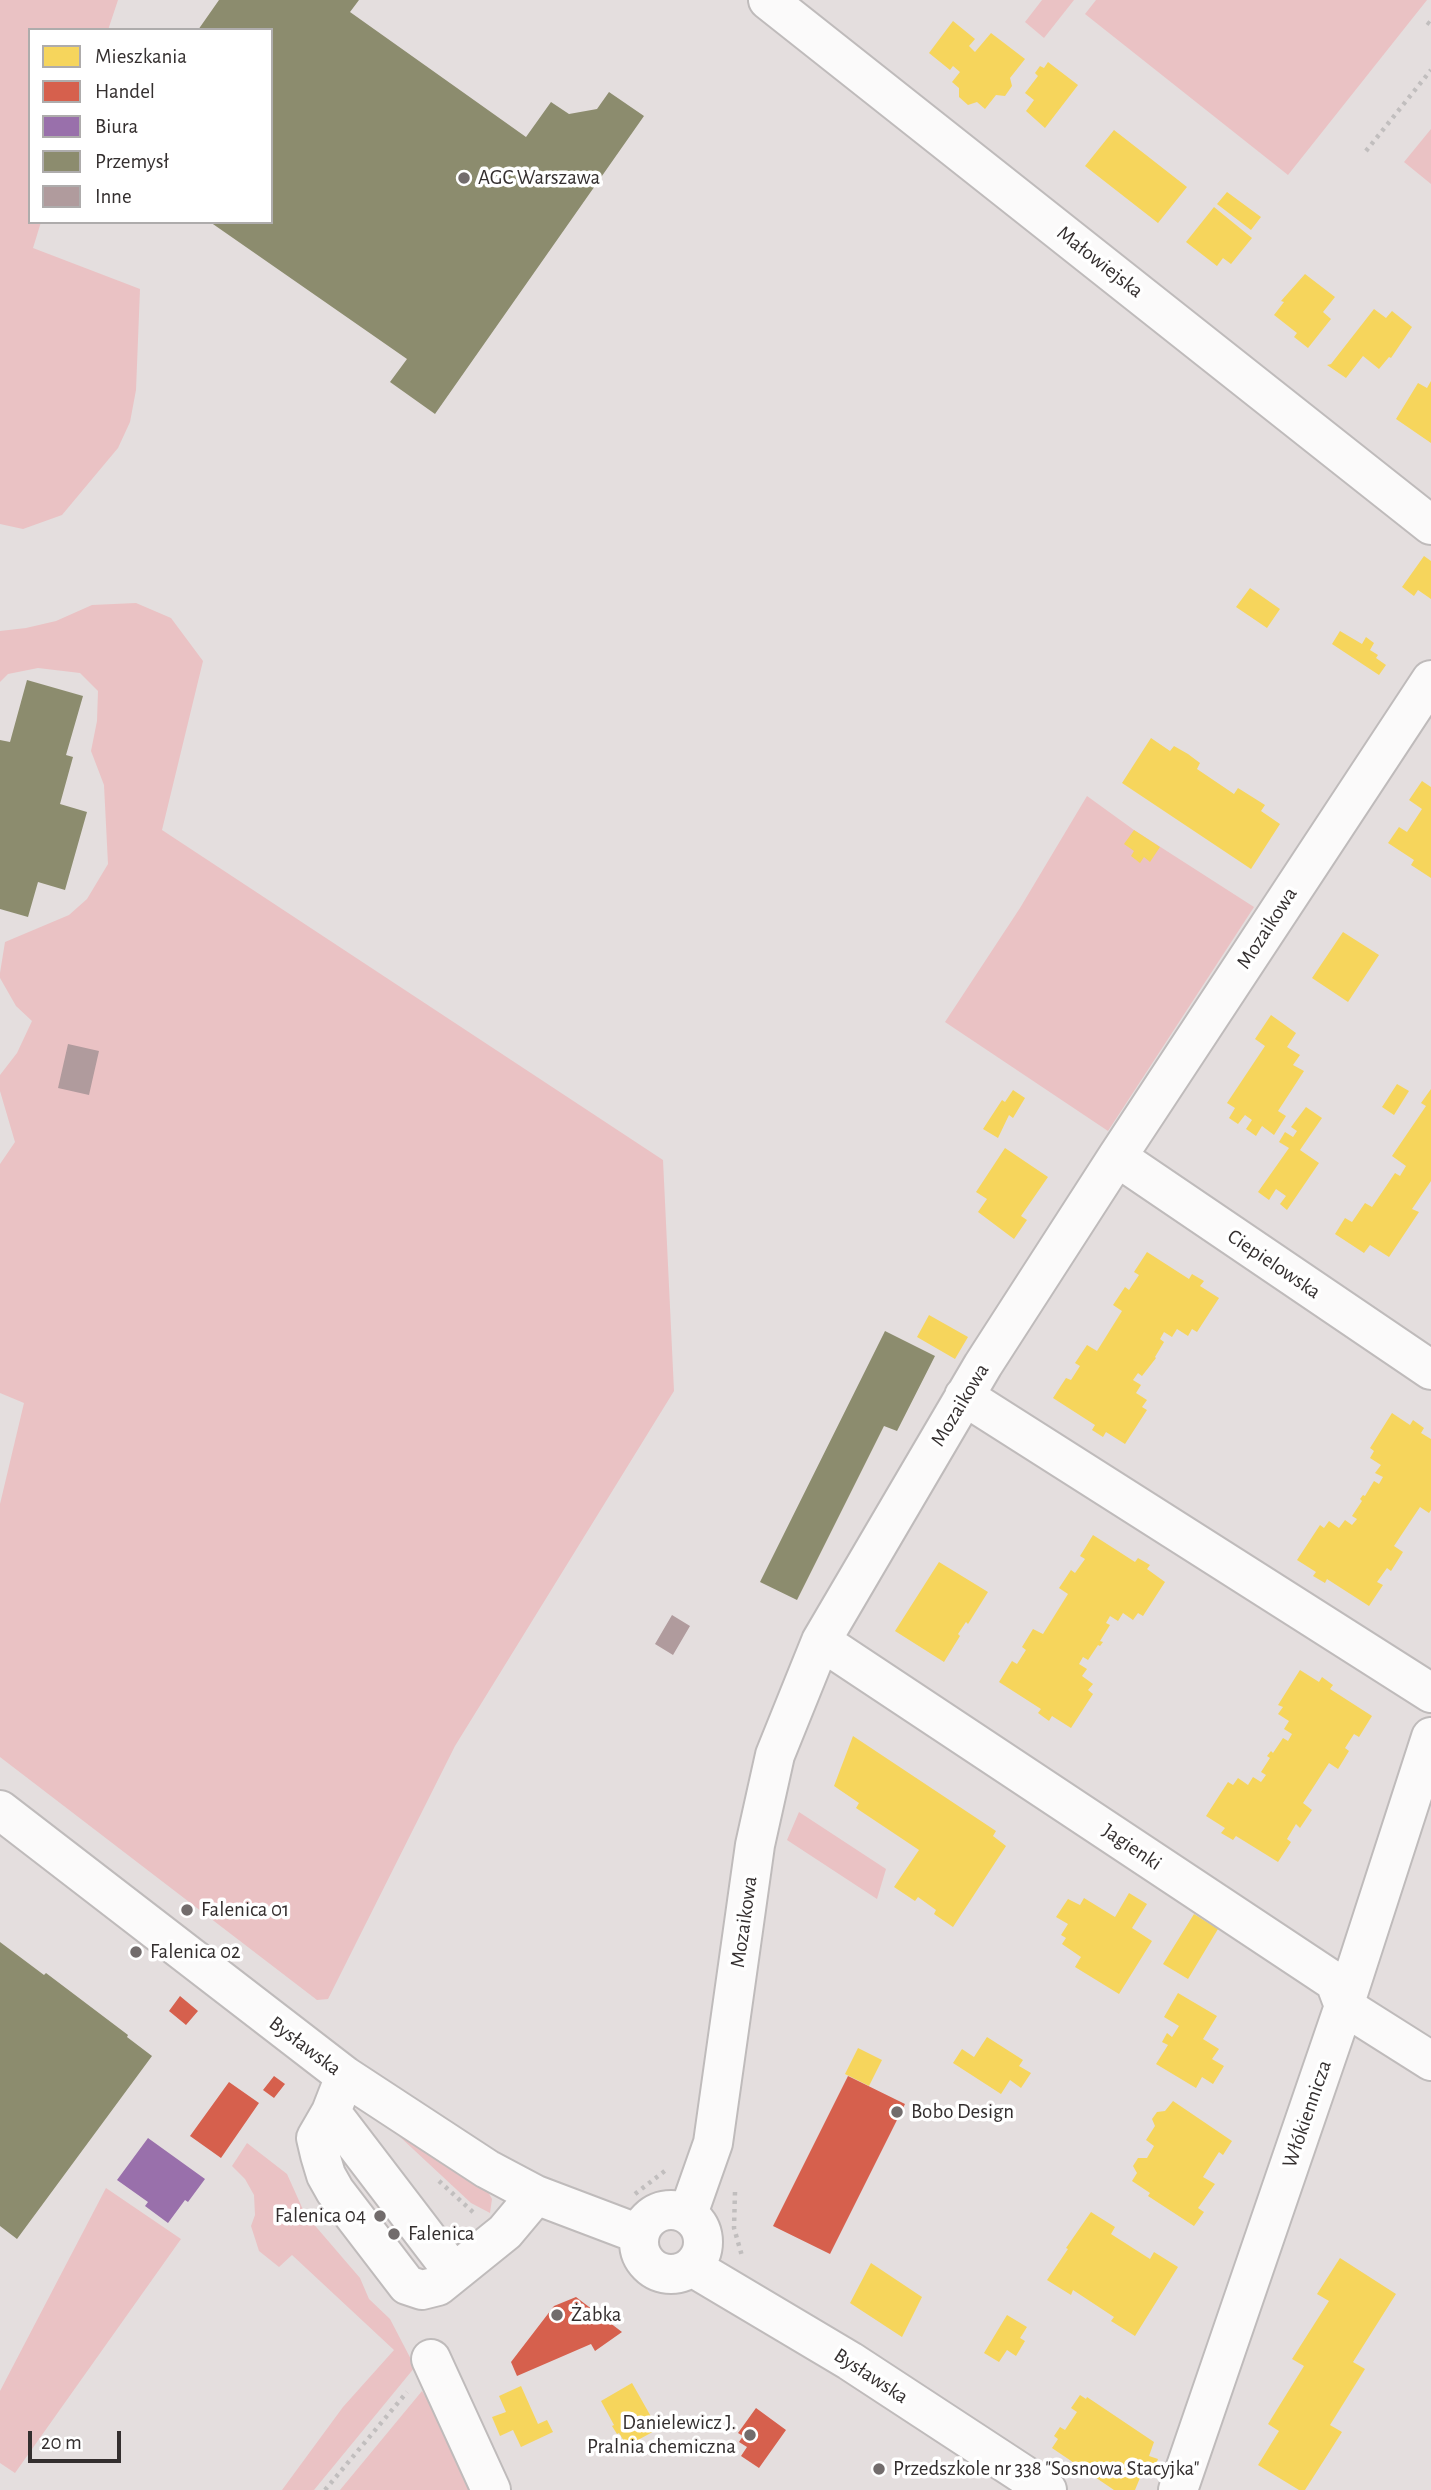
<!DOCTYPE html>
<meta charset="utf-8">
<style>
body{margin:0}
#map{position:relative;width:1431px;height:2490px;overflow:hidden;background:#e4dede;font-family:"Alegreya Sans",sans-serif}
canvas{display:block}
.legend{position:absolute;left:28px;top:28px;width:245px;height:196px;box-sizing:border-box;background:#fff;border:2px solid #aeacac;margin:0;padding:9px 12px;list-style:none;font-size:21px;color:#342f2f}
.legend li{display:flex;align-items:center;gap:14px;height:35px}
.legend b{width:35px;border:2px solid #aeacac}
.scale{position:absolute;left:28px;top:2431px;width:93px;height:32px;box-sizing:border-box;border:4px solid #342f2f;border-top:0;padding-left:9px;font-size:21px;line-height:24px;white-space:nowrap;color:#342f2f;-webkit-text-stroke:5px #fff;paint-order:stroke}
</style>
<div id="map">
<canvas width="1431" height="2490"></canvas>
<ul class="legend">
<li><b style="height:19px;background:#f6d55c"></b>Mieszkania</li>
<li><b style="height:19px;background:#d6604d"></b>Handel</li>
<li><b style="height:19px;background:#9970ab"></b>Biura</li>
<li><b style="height:19px;background:#8c8c6e"></b>Przemysł</li>
<li><b style="height:19px;background:#b09b9d"></b>Inne</li>
</ul>
<div class="scale">20 m</div>
</div>
<script>
const ctx = document.querySelector('canvas').getContext('2d');
ctx.lineJoin = 'round';
function fillPath(path, color) { ctx.fillStyle = color; ctx.fill(path, 'evenodd'); }
const shape = rows => new Path2D(rows.map(r => 'M' + r).join(''));
function strokePath(path, color, width, dash) { ctx.strokeStyle = color; ctx.lineWidth = width; ctx.lineCap = dash ? 'butt' : 'round'; ctx.setLineDash(dash || []); ctx.stroke(path); }
function drawText(font, color, halo, rows, align = 'center') {
  ctx.font = font + ' "Alegreya Sans",sans-serif'; ctx.lineWidth = 7; ctx.setLineDash([]); ctx.textBaseline = 'middle'; ctx.strokeStyle = halo; ctx.fillStyle = color; for (const [text, x, y, turn = 0] of rows) {
    ctx.save(); ctx.translate(x, y); ctx.rotate((+turn || 0) * Math.PI / 180); ctx.textAlign = isNaN(turn) ? turn : align; if (halo) ctx.strokeText(text, 0, 0); ctx.fillText(text, 0, 0); ctx.restore();
  }
}
fillPath(shape([
 [0,0,118,0,108,30,30,30,30,222,41,222,33,248,140,289,136,390,130,422,118,448,62,515,23,529,0,524],
 [1042,0,1074,0,1044,38,1025,22],
 [1096,0,1427,0,1288,175,1085,14],
 [1431,129,1431,184,1404,162],
 [136,603,171,618,203,661,162,830,663,1160,674,1391,455,1746,328,1999,317,2000,0,1757,0,1504,24,1403,0,1393,0,1164,15,1142,0,1091,0,1075,17,1053,32,1021,16,1006,0,978,0,973,5,942,69,915,87,899,108,864,104,785,91,751,97,721,98,691,80,673,38,668,8,674,0,682,0,631,26,628,56,621,92,605],
 [1087,796,1134,830,1254,907,1108,1131,945,1022,1020,908],
 [799,1812,886,1869,877,1899,787,1840],
 [401,2133,486,2188,492,2199,490,2213,471,2203,399,2136],
 [247,2143,287,2174,305,2214,360,2278,369,2299,390,2319,415,2367,314,2490,282,2490,343,2407,394,2350,292,2255,279,2267,259,2251,251,2226,255,2215,254,2195,245,2179,232,2166],
 [106,2188,181,2239,15,2473,0,2463,0,2391],
 [422,2391,464,2461,477,2490,340,2490]
]), '#eac2c4');
fillPath(shape([
 [953,21,975,39,969,46,975,52,991,33,1025,59,1010,78,1012,86,1005,96,996,95,985,109,977,102,968,105,959,97,959,88,952,82,960,72,953,66,950,70,929,53],
 [1048,62,1078,85,1045,128,1026,111,1034,100,1025,93,1038,76,1035,73,1040,66,1044,68],
 [1114,130,1187,187,1158,223,1085,166],
 [1227,192,1261,217,1251,230,1217,204],
 [1214,207,1252,238,1231,264,1223,258,1217,266,1186,242],
 [1305,274,1335,297,1323,312,1331,319,1308,348,1294,337,1297,333,1274,315,1284,302,1281,301],
 [1374,309,1386,318,1392,311,1412,327,1391,358,1389,357,1379,369,1363,356,1346,378,1327,365,1331,364],
 [1431,381,1431,443,1396,419,1418,383,1427,388],
 [1424,556,1431,561,1431,599,1418,590,1414,596,1402,587],
 [1250,588,1280,609,1267,628,1236,607],
 [1340,631,1362,644,1366,637,1374,643,1370,650,1378,655,1376,658,1386,665,1379,675,1332,644],
 [1151,738,1170,751,1174,746,1188,754,1200,763,1197,769,1234,794,1238,788,1265,805,1261,811,1280,824,1251,869,1122,783],
 [1422,781,1431,787,1431,878,1411,865,1414,860,1388,843,1399,827,1407,832,1422,809,1409,800],
 [1134,830,1160,847,1150,862,1144,857,1140,863,1131,856,1134,851,1124,844],
 [1343,932,1379,955,1348,1002,1312,978],
 [1271,1015,1296,1033,1287,1047,1300,1055,1293,1065,1304,1071,1278,1111,1286,1116,1274,1135,1262,1126,1256,1136,1246,1129,1252,1120,1245,1115,1238,1124,1229,1118,1235,1108,1227,1103,1265,1046,1255,1039],
 [1397,1084,1409,1091,1394,1115,1382,1107],
 [1431,1089,1431,1181,1412,1209,1419,1212,1389,1257,1370,1245,1364,1253,1335,1234,1345,1218,1352,1222,1365,1203,1372,1207,1395,1173,1400,1176,1406,1166,1392,1156,1426,1106,1421,1103],
 [1013,1090,1025,1098,1013,1118,1009,1115,998,1138,983,1129,1002,1100,1005,1102],
 [1306,1107,1322,1118,1300,1150,1319,1163,1287,1210,1280,1204,1286,1196,1276,1189,1269,1200,1258,1192,1289,1148,1279,1142,1285,1132,1293,1137,1297,1131,1291,1127],
 [1005,1148,1048,1177,1021,1216,1027,1220,1014,1239,978,1212,987,1199,976,1192],
 [1147,1252,1189,1279,1192,1274,1204,1281,1200,1286,1219,1298,1197,1332,1192,1329,1188,1336,1177,1329,1172,1337,1164,1332,1160,1339,1164,1342,1155,1357,1156,1358,1142,1376,1138,1373,1133,1380,1141,1385,1136,1393,1147,1400,1142,1407,1147,1410,1125,1444,1106,1432,1103,1437,1092,1430,1095,1425,1053,1398,1066,1378,1071,1380,1080,1366,1075,1363,1087,1345,1097,1351,1122,1311,1113,1305,1125,1287,1129,1290,1139,1275,1134,1272],
 [929,1315,968,1337,955,1359,917,1337],
 [1392,1413,1410,1425,1413,1420,1424,1428,1421,1433,1431,1439,1431,1510,1429,1513,1420,1507,1394,1546,1403,1552,1391,1571,1387,1568,1377,1582,1383,1585,1369,1606,1327,1579,1325,1583,1313,1576,1316,1572,1297,1560,1320,1525,1324,1528,1329,1521,1339,1528,1345,1520,1352,1525,1357,1519,1352,1516,1362,1501,1360,1499,1363,1495,1365,1496,1374,1481,1379,1484,1383,1477,1375,1473,1381,1465,1370,1458,1374,1451,1370,1448],
 [1093,1535,1135,1562,1138,1558,1150,1565,1147,1569,1165,1582,1143,1616,1138,1613,1133,1620,1123,1613,1118,1621,1110,1616,1106,1623,1110,1625,1100,1641,1103,1642,1100,1646,1098,1645,1088,1660,1083,1657,1079,1664,1087,1669,1082,1676,1093,1684,1088,1690,1093,1694,1071,1728,1052,1716,1049,1721,1038,1713,1041,1709,999,1682,1012,1661,1017,1664,1026,1650,1022,1647,1033,1629,1043,1634,1068,1594,1059,1588,1071,1570,1075,1573,1085,1559,1080,1556],
 [939,1562,988,1592,968,1624,966,1622,958,1634,960,1636,944,1662,895,1631],
 [1300,1670,1319,1682,1322,1677,1333,1685,1330,1689,1372,1716,1359,1737,1354,1734,1345,1748,1349,1751,1338,1769,1329,1763,1303,1803,1312,1810,1300,1828,1296,1824,1287,1839,1291,1842,1278,1862,1236,1836,1233,1840,1221,1833,1225,1828,1206,1816,1228,1782,1233,1785,1238,1778,1248,1785,1253,1777,1261,1782,1266,1775,1261,1772,1270,1758,1267,1756,1271,1751,1273,1753,1283,1738,1288,1741,1292,1734,1284,1729,1289,1721,1278,1714,1283,1707,1278,1705],
 [853,1736,996,1831,993,1836,1006,1846,953,1927,934,1914,936,1910,918,1897,915,1901,894,1887,919,1850,856,1808,859,1803,834,1786],
 [1129,1893,1147,1904,1132,1928,1152,1941,1119,1994,1075,1967,1081,1957,1062,1944,1066,1938,1061,1935,1068,1924,1056,1917,1068,1899,1080,1905,1084,1898,1115,1917],
 [1194,1914,1218,1929,1188,1979,1163,1964],
 [1178,1993,1217,2016,1203,2039,1219,2049,1212,2059,1224,2066,1213,2084,1202,2077,1196,2088,1156,2064,1168,2045,1162,2042,1167,2033,1172,2037,1179,2026,1164,2017],
 [987,2037,1023,2060,1019,2066,1031,2073,1021,2088,1010,2080,1001,2094,953,2063,962,2049,974,2057],
 [858,2048,882,2060,869,2086,845,2074],
 [1173,2101,1232,2141,1223,2155,1219,2152,1203,2177,1215,2184,1198,2208,1204,2212,1194,2226,1148,2196,1150,2193,1132,2181,1137,2173,1133,2166,1138,2158,1147,2158,1154,2146,1146,2140,1155,2126,1152,2119,1157,2112,1165,2111],
 [1091,2212,1115,2227,1111,2234,1150,2259,1154,2252,1178,2267,1135,2336,1111,2321,1114,2317,1073,2290,1071,2295,1047,2280,1068,2249,1066,2248],
 [1340,2258,1396,2294,1353,2362,1365,2369,1330,2425,1342,2432,1305,2490,1299,2490,1258,2465,1279,2431,1268,2424,1304,2366,1292,2359,1329,2301,1317,2294],
 [871,2263,922,2297,902,2337,850,2303],
 [1007,2315,1027,2327,1020,2338,1025,2341,1016,2356,1007,2350,999,2362,984,2353],
 [632,2383,658,2429,627,2446,619,2433,617,2434,612,2426,614,2425,601,2401],
 [521,2386,538,2424,547,2420,553,2432,521,2447,513,2430,500,2436,492,2417,506,2412,499,2396],
 [1080,2395,1086,2399,1087,2397,1154,2442,1149,2456,1158,2459,1151,2476,1142,2473,1135,2490,1114,2490,1052,2448,1058,2439,1054,2436,1060,2427,1065,2430,1077,2412,1071,2408]
]), '#f6d55c');
fillPath(shape([
 [180,1996,198,2011,186,2025,169,2011],
 [274,2076,285,2084,274,2098,263,2090],
 [848,2076,905,2104,830,2254,773,2226],
 [229,2082,259,2103,221,2158,190,2136],
 [576,2297,622,2332,595,2351,591,2344,517,2376,511,2362,554,2306],
 [756,2408,786,2430,759,2468,741,2456,747,2447,739,2442,743,2436,738,2433]
]), '#d6604d');
fillPath(shape([
 [148,2138,205,2179,188,2202,185,2200,168,2223,145,2206,148,2202,117,2180]
]), '#9970ab');
fillPath(shape([
 [219,0,359,0,350,12,526,137,551,102,569,114,597,109,609,92,644,116,435,414,390,382,407,359,210,222,271,222,271,30,198,30],
 [27,680,83,696,66,755,73,757,60,804,87,812,65,890,38,882,28,917,0,909,0,740,10,742],
 [885,1331,935,1356,897,1431,884,1426,797,1600,760,1582],
 [0,1942,44,1975,46,1973,128,2035,127,2037,152,2056,17,2239,0,2226]
]), '#8c8c6e');
fillPath(shape([
 [68,1044,99,1051,89,1095,58,1088],
 [672,1615,690,1626,673,1655,655,1644]
]), '#b09b9d');
const minor = shape([
 [768,0,1431,525],
 [1117,1157,1431,1370],
 [964,1396,1431,1693],
 [821,1641,1335,1982,1344,2006,1431,2061],
 [0,1810,345,2076,487,2169,536,2195,639,2234],
 [345,2076,331,2112,316,2138,320,2155,326,2175,335,2191,407,2285,422,2290,438,2286,505,2232,536,2195],
 [331,2112,454,2273],
 '639 2242a32 32 0 1 1 64 0a32 32 0 1 1-64 0Z',
 [688,2214,713,2143,755,1845,775,1755,821,1641,983,1365,1117,1157,1431,680],
 [692,2267,850,2361,1047,2490],
 [431,2359,491,2490],
 [1178,2490,1344,2006,1431,1737]
]);
strokePath(minor, '#bfbbbb', 42);
strokePath(shape([
 [1427,22,1431,25],
 [1366,151,1431,70],
 [439,2181,474,2213],
 [735,2192,734,2228,742,2256],
 [635,2194,666,2170],
 [325,2490,407,2392]
]), '#c1bebe', 4.5, [3.5, 5]);
strokePath(minor, '#fbfafa', 38);
for (const [x, y, r, color] of [
 [464,178,7,"#726c6c"],
 [187,1910,7,"#726c6c"],
 [136,1952,7,"#726c6c"],
 [897,2112,7,"#726c6c"],
 [380,2216,7,"#726c6c"],
 [394,2234,7,"#726c6c"],
 [557,2315,7,"#726c6c"],
 [750,2435,7,"#726c6c"],
 [879,2469,7,"#726c6c"]
]) { const dot = new Path2D(); dot.arc(x, y, r, 0, 2 * Math.PI); ctx.fillStyle = color; ctx.fill(dot); strokePath(dot, '#fff', 2.5); }
drawText('21px', '#342f2f', '#fff', [
 ["AGC Warszawa",478,178],
 ["Falenica 01",201,1910],
 ["Falenica 02",150,1952],
 ["Bobo Design",911,2112],
 ["Falenica 04",366,2216,"right"],
 ["Falenica",408,2234],
 ["Żabka",571,2315],
 ["Danielewicz J.",736,2423,"right"],
 ["Pralnia chemiczna",736,2447,"right"],
 ["Przedszkole nr 338 \"Sosnowa Stacyjka\"",893,2469]
], 'left');
drawText('21px', '#342f2f', '#fff', [
 ["Małowiejska",1100,262,38],
 ["Mozaikowa",1267,928,-57],
 ["Ciepielowska",1274,1264,34],
 ["Mozaikowa",960,1405,-59],
 ["Jagienki",1132,1847,34],
 ["Mozaikowa",744,1922,-82],
 ["Bysławska",305,2046,37],
 ["Włókiennicza",1307,2114,-71],
 ["Bysławska",871,2376,33]
]);
</script>
